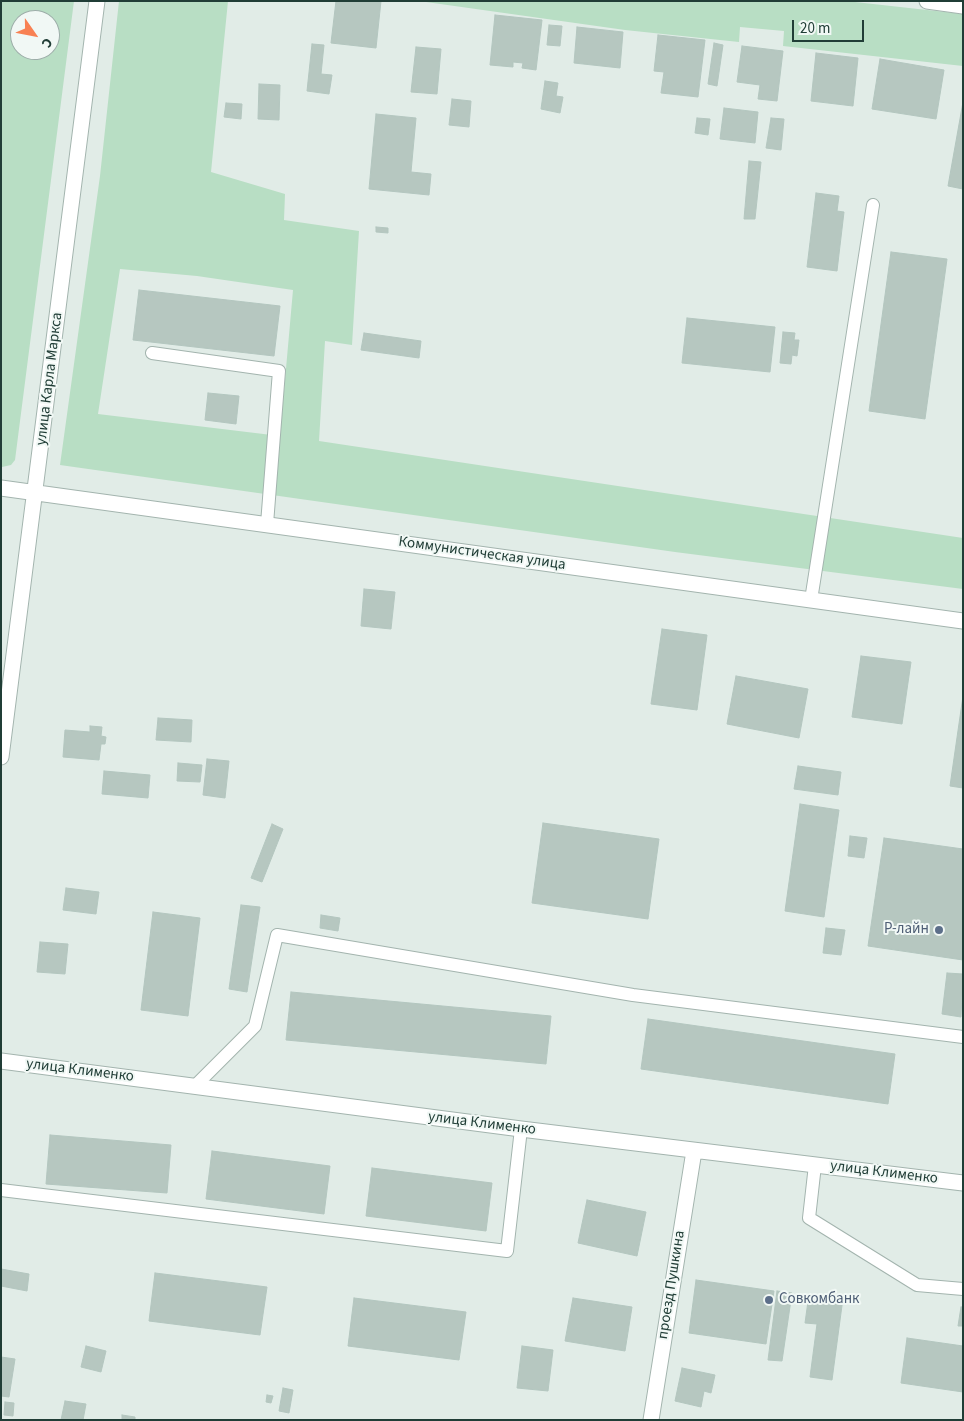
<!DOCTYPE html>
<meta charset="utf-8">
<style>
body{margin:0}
#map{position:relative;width:964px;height:1421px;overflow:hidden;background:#e1ece7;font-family:"Source Sans 3",sans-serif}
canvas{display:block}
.frame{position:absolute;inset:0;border:2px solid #203d36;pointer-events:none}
.north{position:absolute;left:10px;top:10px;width:50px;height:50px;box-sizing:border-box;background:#f1f8f5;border:1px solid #9dada9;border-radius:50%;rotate:123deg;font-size:14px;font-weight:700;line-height:20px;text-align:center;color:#203d36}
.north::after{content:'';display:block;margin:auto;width:18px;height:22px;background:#f88153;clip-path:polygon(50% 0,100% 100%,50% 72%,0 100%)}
.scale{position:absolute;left:792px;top:20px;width:72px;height:22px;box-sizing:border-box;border:2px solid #203d36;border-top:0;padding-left:6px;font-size:15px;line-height:18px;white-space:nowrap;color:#203d36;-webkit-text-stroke:4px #f1f8f5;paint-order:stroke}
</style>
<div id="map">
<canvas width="964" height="1421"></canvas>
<div class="frame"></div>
<div class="north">С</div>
<div class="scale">20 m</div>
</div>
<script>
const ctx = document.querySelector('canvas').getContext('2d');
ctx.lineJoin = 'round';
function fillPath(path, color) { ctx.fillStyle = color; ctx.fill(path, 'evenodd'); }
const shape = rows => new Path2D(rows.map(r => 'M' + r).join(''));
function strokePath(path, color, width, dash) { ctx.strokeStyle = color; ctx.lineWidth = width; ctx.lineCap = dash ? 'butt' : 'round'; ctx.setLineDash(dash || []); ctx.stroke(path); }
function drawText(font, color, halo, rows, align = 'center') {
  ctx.font = font + ' "Source Sans 3",sans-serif'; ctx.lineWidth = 4; ctx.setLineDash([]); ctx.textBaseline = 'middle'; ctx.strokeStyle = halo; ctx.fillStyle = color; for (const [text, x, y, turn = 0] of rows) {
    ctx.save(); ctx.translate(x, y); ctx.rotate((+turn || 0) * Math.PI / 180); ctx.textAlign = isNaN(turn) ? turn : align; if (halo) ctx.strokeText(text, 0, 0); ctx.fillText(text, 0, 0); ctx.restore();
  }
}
fillPath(shape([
 [1,1,74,1,15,460,11,465,2,467],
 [20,20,50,20,50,50,20,50],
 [119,1,228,1,211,172,285,194,284,220,359,231,352,345,325,341,319,441,963,538,963,589,675,552,60,465,100,176],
 [120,269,197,276,293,290,280,436,98,414],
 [419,1,846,1,963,14,963,66,783,46,784,31,740,27,739,42,625,30]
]), '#b8dec4');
const building = shape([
 [336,1,381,1,376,48,331,43,336,1],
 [495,15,542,20,536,70,522,68,523,63,513,62,513,67,490,65,495,15],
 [549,25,562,26,560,46,547,45,549,25],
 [577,27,623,32,620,68,574,63,577,27],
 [658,35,705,40,698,97,661,93,664,72,654,71,658,35],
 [714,43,723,45,717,86,708,84,714,43],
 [312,44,324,45,321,74,332,75,329,94,307,91,312,44],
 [742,46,783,51,777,101,758,99,760,85,737,82,742,46],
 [416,47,441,49,437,94,411,92,416,47],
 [816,53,858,58,853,106,811,101,816,53],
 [880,59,944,70,936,119,872,109,880,59],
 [545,81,558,83,556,96,563,97,560,113,541,109,545,81],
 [259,84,280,85,279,120,258,119,259,84],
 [452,99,471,101,469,127,449,125,452,99],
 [963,102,963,189,948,186,963,102],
 [226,103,242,104,241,119,224,117,226,103],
 [724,108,758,112,755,143,720,139,724,108],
 [376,114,416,118,411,172,431,174,429,195,369,189,376,114],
 [697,118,710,119,708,135,695,133,697,118],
 [771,118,784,119,781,150,766,148,771,118],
 [749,161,761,162,755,219,744,219,749,161],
 [816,193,839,196,837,211,844,212,837,271,807,267,816,193],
 [376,227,388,228,388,233,376,232,376,227],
 [891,252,947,259,925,419,869,411,891,252],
 [139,290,280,306,274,356,133,340,139,290],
 [687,318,775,327,770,372,682,363,687,318],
 [783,332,795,333,794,340,799,340,797,356,792,355,791,364,780,363,783,332],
 [364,333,421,341,419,358,361,350,364,333],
 [208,393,239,396,236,424,205,420,208,393],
 [364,589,395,592,391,629,361,626,364,589],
 [662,629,707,635,697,710,651,704,662,629],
 [861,656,911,662,902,724,852,717,861,656],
 [736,676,808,689,799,738,727,724,736,676],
 [963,696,963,788,950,786,963,696],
 [158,718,192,720,191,742,156,740,158,718],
 [90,726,102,727,101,736,106,737,105,744,101,744,99,760,63,757,65,730,90,732,90,726],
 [207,759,229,761,225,798,203,795,207,759],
 [178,763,202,765,200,782,177,781,178,763],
 [798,766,841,772,838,795,794,789,798,766],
 [104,771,150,775,148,798,102,794,104,771],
 [800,804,839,810,824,917,785,911,800,804],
 [543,823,659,839,648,919,532,903,543,823],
 [272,824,283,829,262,882,251,878,272,824],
 [850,836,867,838,864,858,848,856,850,836],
 [884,838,963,849,963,960,868,946,884,838],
 [66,888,99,892,96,914,63,910,66,888],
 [241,905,260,907,247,992,229,989,241,905],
 [153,912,200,918,188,1016,141,1010,153,912],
 [321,915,340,918,338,931,320,928,321,915],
 [826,928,845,930,841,955,823,953,826,928],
 [40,942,68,944,65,974,37,972,40,942],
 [947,973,963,974,961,1017,942,1014,947,973],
 [291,992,551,1016,546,1064,286,1040,291,992],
 [648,1019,895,1054,888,1104,641,1069,648,1019],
 [50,1135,171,1145,167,1193,46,1184,50,1135],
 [212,1151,330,1166,324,1214,206,1199,212,1151],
 [372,1168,492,1183,486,1231,366,1216,372,1168],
 [587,1200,646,1212,637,1256,578,1243,587,1200],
 [1,1269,29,1274,27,1291,1,1286,1,1269],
 [155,1273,267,1287,260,1335,149,1321,155,1273],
 [696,1280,774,1291,766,1344,689,1333,696,1280],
 [777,1291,792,1293,782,1361,768,1360,777,1291],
 [809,1294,843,1298,832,1380,810,1377,817,1324,805,1323,809,1294],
 [354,1298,466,1312,459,1360,348,1346,354,1298],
 [573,1298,632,1307,625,1351,565,1341,573,1298],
 [961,1307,963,1307,963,1326,958,1326,961,1307],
 [907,1338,963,1346,963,1392,901,1383,907,1338],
 [86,1346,106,1351,101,1372,81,1367,86,1346],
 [522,1346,553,1350,548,1391,517,1388,522,1346],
 [1,1357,15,1359,9,1397,1,1396,1,1357],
 [682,1368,715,1375,711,1393,704,1391,701,1407,675,1401,682,1368],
 [283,1388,293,1390,289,1413,279,1411,283,1388],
 [267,1395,273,1396,271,1403,266,1402,267,1395],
 [65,1401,86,1404,83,1420,61,1420,65,1401],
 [5,1402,14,1403,13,1416,4,1415,5,1402],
 [122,1415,135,1417,135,1420,122,1420,122,1415]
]);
fillPath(building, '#b6c7c0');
strokePath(building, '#b3c6bf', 1);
const service = shape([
 [152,353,279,371,267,524],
 [811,600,873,205],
 [195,1086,255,1026,277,935,633,995,963,1037],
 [815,1165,809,1218,917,1285,963,1289],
 [1,1190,507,1251,521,1129]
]);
const minor = shape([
 [927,1,963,6],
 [1,488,963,621],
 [1,757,97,1],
 [1,1061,521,1129,963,1183],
 [651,1420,694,1151]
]);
strokePath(service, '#a3b4ae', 14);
strokePath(minor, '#a3b4ae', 17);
strokePath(service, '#fff', 12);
strokePath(minor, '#fff', 15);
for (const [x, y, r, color] of [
 [939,930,5,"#5c6f8a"],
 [769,1300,5,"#5c6f8a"]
]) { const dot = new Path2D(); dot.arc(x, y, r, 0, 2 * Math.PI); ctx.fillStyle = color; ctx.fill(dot); strokePath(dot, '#f1f8f5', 2); }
drawText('15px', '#203d36', '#f1f8f5', [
 ["улица Карла Маркса",50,379,-83],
 ["Коммунистическая улица",482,554,8],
 ["улица Клименко",80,1071,7],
 ["улица Клименко",482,1124,7],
 ["улица Клименко",884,1173,7],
 ["проезд Пушкина",672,1285,-81]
]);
drawText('15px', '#4e5e75', '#f1f8f5', [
 ["Р-лайн",929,930],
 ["Совкомбанк",779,1300,"left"]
], 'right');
</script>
